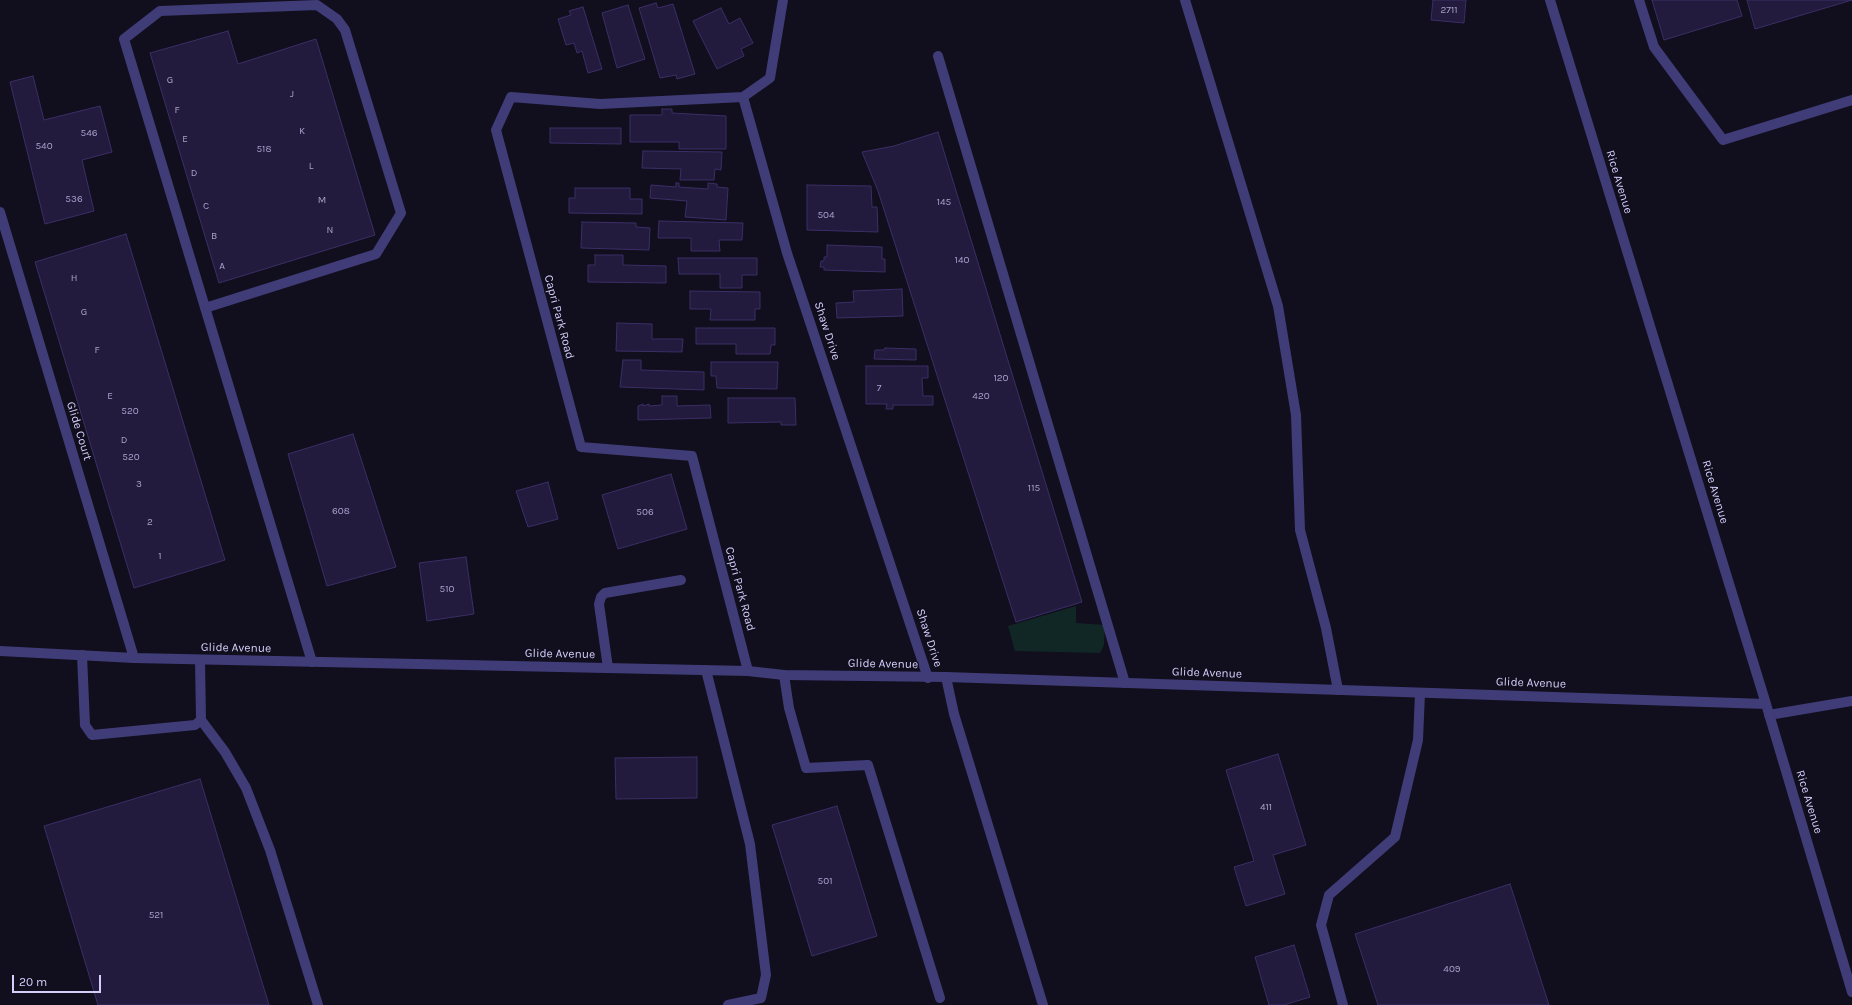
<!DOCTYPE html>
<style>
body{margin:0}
#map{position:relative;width:1852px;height:1005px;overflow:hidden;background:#110e1d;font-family:Karla,sans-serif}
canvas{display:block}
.scale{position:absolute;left:12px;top:975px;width:89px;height:18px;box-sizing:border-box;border:2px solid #d4cefb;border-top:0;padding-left:5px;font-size:12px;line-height:14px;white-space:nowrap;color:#d4cefb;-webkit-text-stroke:3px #110e1d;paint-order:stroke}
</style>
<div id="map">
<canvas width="1852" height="1005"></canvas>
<div class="scale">20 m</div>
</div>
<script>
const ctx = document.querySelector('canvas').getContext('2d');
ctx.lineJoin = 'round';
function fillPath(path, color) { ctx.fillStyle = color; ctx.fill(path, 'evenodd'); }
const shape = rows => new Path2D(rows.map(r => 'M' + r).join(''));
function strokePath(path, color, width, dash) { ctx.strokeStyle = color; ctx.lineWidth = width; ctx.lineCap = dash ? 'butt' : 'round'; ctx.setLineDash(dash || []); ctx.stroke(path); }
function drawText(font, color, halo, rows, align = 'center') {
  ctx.font = font + ' Karla,sans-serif'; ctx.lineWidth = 3; ctx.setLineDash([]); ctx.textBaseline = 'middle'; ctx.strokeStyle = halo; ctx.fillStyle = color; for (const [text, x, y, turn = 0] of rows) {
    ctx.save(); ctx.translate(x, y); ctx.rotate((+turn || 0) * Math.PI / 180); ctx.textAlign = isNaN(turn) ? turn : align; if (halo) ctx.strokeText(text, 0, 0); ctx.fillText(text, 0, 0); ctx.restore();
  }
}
fillPath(shape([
 [1076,606,1076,623,1105,625,1104,645,1100,653,1015,651,1008,626]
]), '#112726');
const building = shape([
 [1433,0,1466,0,1464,23,1431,20,1433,0],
 [1652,0,1737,0,1742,16,1664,40,1652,0],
 [1747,0,1852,0,1755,29,1747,0],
 [656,3,658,8,673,4,695,74,677,79,676,75,660,78,639,8,656,3],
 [628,5,645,59,617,68,602,13,628,5],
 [583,7,602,69,588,73,582,51,577,53,574,43,566,45,558,19,571,15,569,11,583,7],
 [721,8,729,24,740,18,753,43,741,49,744,56,717,69,693,21,721,8],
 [228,31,238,64,316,39,375,235,219,283,150,53,228,31],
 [33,76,44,120,100,106,112,152,82,160,94,211,45,224,10,82,33,76],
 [662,109,672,109,672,113,726,116,726,149,679,149,679,142,630,142,630,115,662,115,662,109],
 [550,128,621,128,621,144,550,143,550,128],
 [938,132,1082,602,1016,622,878,191,862,152,894,146,938,132],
 [643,151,722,152,721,170,715,169,714,180,680,180,681,169,642,168,643,151],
 [676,183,679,183,679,187,708,189,708,183,717,184,717,187,728,188,726,220,685,217,687,201,650,198,651,185,676,187,676,183],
 [807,185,871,186,872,207,877,207,878,232,807,230,807,185],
 [575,188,630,188,630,199,642,199,642,214,569,213,569,198,575,198,575,188],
 [659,221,743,223,742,240,719,240,720,251,691,251,691,238,658,238,659,221],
 [582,222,636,223,636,227,650,228,649,250,581,248,582,222],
 [126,234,225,560,134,588,35,262,126,234],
 [827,245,882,247,882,259,885,259,885,272,824,270,824,267,820,267,821,261,824,261,824,257,827,257,827,245],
 [595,255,623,255,623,265,666,266,666,283,588,282,588,265,595,265,595,255],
 [678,258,757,258,757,275,742,275,742,288,720,288,720,274,679,274,678,258],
 [902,289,903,316,837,318,836,303,854,302,853,291,902,289],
 [690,291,760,292,760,309,755,309,755,320,710,320,711,309,690,309,690,291],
 [617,323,652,324,652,339,683,339,682,352,616,351,617,323],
 [696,328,775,328,775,345,771,345,770,354,736,354,736,344,696,344,696,328],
 [885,348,916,349,916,360,874,359,875,350,884,350,885,348],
 [623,360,641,360,641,370,704,372,704,390,620,387,623,360],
 [711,362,778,362,777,389,717,388,716,376,711,376,711,362],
 [866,366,928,366,928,378,922,378,923,396,933,396,933,405,893,405,893,409,886,409,887,404,866,404,866,366],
 [662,396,677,396,677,406,710,405,711,418,638,420,638,406,643,404,643,406,649,404,649,406,662,405,662,396],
 [728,398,795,398,796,425,781,425,781,422,728,423,728,398],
 [353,434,396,567,327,586,288,454,353,434],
 [671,474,687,529,618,549,602,495,671,474],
 [548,482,558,519,528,527,516,491,548,482],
 [466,557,474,614,427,621,419,563,466,557],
 [1278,754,1306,845,1273,855,1285,894,1246,906,1234,867,1254,861,1226,770,1278,754],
 [697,757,697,798,616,799,615,758,697,757],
 [200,779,269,1005,98,1005,44,826,200,779],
 [837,806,877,936,812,956,772,825,837,806],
 [1510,884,1549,1005,1378,1005,1355,934,1510,884],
 [1294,945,1310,997,1284,1005,1269,1005,1255,957,1294,945]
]);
fillPath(building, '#231b3d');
strokePath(building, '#3b2f67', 1);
strokePath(shape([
 [1185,0,1278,306,1296,415,1300,530,1326,628,1338,690],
 [1639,0,1654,47,1723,140,1852,100],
 [938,56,1125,683],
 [743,97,600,104,511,97,496,130,581,447,692,456,748,671],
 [743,97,787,253,928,678],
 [743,97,770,78,783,0],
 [205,308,376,254,401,213,345,30,337,19,317,5,160,11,124,39,312,662],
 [82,655,85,725,92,735,195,725,201,720,200,660],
 [608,668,599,604,601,597,605,593,681,580],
 [706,670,750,844,766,975,761,998,728,1005],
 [784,675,789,708,806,768,868,765,940,998],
 [946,677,954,714,1043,1005],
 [1769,715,1852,701],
 [201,720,225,752,246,788,270,850,318,1005],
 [1343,1005,1321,925,1329,895,1395,837,1418,740,1420,693]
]), '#403c78', 10);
strokePath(shape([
 [1550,0,1766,704,1852,992],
 [0,212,134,658],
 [0,651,134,658,748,671,784,675,946,677,1766,704]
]), '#403c78', 10);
drawText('10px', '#a8a1cc', null, [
 ["2711",1449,10],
 ["G",170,80],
 ["J",292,94],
 ["F",177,110],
 ["K",302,131],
 ["546",89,133],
 ["E",185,139],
 ["540",44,146],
 ["518",264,149],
 ["L",311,166],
 ["D",194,173],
 ["536",74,199],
 ["M",322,200],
 ["145",944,202],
 ["C",206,206],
 ["504",826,215],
 ["N",330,230],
 ["B",214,236],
 ["140",962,260],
 ["A",222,266],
 ["H",74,278],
 ["G",84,312],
 ["F",97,350],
 ["120",1001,378],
 ["7",879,388],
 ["E",110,396],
 ["420",981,396],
 ["520",130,411],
 ["D",124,440],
 ["520",131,457],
 ["3",139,484],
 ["115",1034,488],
 ["608",341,511],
 ["506",645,512],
 ["2",150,522],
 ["1",160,556],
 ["510",447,589],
 ["411",1266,807],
 ["501",825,881],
 ["521",156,915],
 ["409",1452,969]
]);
drawText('12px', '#d4cefb', '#110e1d', [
 ["Rice Avenue",1619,182,73],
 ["Capri Park Road",559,317,75],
 ["Shaw Drive",827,331,72],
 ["Glide Court",79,431,73],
 ["Rice Avenue",1715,492,73],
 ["Capri Park Road",740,589,75],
 ["Shaw Drive",929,638,72],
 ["Glide Avenue",236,648,1],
 ["Glide Avenue",560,654,1],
 ["Glide Avenue",883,664,1],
 ["Glide Avenue",1207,673,2],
 ["Glide Avenue",1531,683,2],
 ["Rice Avenue",1809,802,73]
]);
</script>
